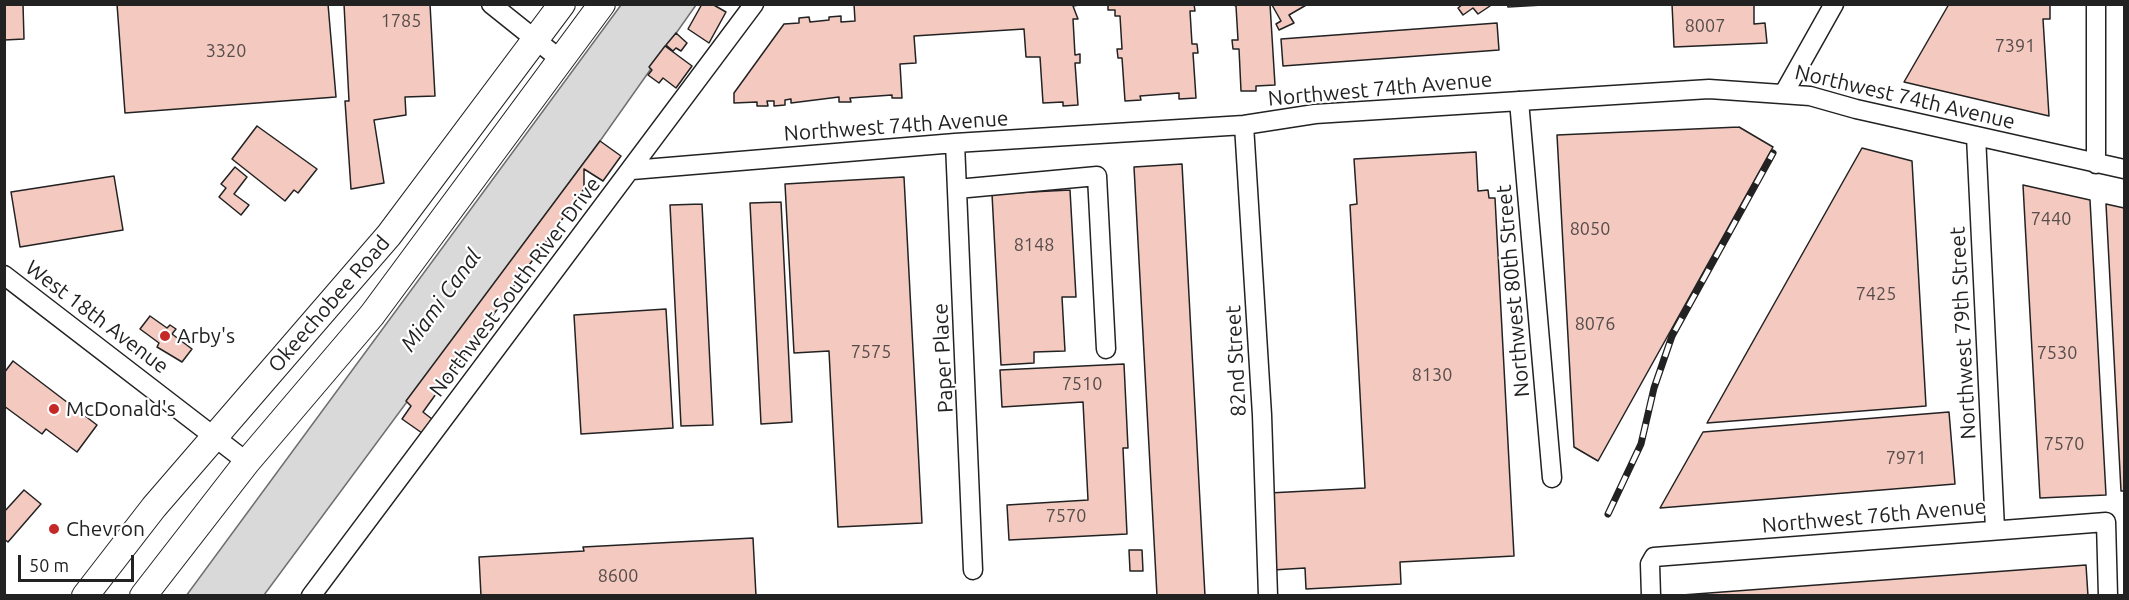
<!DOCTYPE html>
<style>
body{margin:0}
#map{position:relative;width:2129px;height:600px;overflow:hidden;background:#fff;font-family:Ubuntu,sans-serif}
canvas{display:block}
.frame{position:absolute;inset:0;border:6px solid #222;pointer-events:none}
.scale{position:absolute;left:18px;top:555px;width:116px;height:27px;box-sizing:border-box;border:3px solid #222;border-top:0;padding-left:8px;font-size:18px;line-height:21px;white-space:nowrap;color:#222;-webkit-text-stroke:4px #fff;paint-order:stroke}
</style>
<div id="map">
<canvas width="2129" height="600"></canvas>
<div class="frame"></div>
<div class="scale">50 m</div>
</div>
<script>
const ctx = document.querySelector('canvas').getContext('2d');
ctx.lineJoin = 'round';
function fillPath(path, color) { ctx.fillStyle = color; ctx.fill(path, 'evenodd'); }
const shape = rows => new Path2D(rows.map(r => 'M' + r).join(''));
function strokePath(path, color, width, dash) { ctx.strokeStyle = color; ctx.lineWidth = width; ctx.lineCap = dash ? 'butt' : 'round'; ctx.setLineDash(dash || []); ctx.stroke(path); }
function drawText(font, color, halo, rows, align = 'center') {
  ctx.font = font + ' Ubuntu,sans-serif'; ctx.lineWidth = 4.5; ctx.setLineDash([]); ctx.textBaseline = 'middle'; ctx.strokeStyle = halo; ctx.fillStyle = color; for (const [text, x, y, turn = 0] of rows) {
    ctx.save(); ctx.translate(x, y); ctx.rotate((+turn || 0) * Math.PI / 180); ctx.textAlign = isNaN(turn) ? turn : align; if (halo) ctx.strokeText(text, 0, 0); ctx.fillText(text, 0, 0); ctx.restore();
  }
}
const water = shape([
 [621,5,696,5,600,141,264,595,186,596,621,5]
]);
fillPath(water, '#d9d9d9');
strokePath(water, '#6f6f6f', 1.5);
const building = shape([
 [4,4,23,4,24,39,4,40,4,4],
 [117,4,328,4,336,97,125,113,117,4],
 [344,4,430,4,435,96,405,97,406,115,374,120,384,183,351,189,345,101,349,101,344,4],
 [702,4,712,4,726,12,709,43,688,29,702,4],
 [854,4,1085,4,1073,6,1078,19,1073,19,1075,55,1080,54,1080,63,1075,63,1078,105,1063,106,1063,102,1043,103,1040,57,1026,57,1024,29,914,36,916,63,900,64,902,98,892,98,892,95,850,98,851,102,839,102,839,97,791,103,791,99,785,100,785,105,774,106,774,101,767,101,768,106,757,106,757,102,734,103,734,93,784,24,799,23,799,18,809,17,810,22,829,20,829,17,841,16,841,22,855,21,854,4],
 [1108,4,1194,4,1195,11,1190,11,1192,44,1197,44,1198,53,1193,53,1196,98,1179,99,1179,93,1140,96,1141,100,1125,101,1122,58,1118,58,1117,49,1122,49,1120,16,1115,16,1115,10,1108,10,1108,4],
 [1231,4,1270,4,1275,85,1256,86,1256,91,1241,91,1239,49,1233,49,1232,40,1238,40,1236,6,1231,4],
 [1308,4,1289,15,1294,23,1279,30,1276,24,1281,21,1272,5,1308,4],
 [1463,4,1488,4,1490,6,1478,14,1473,8,1463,15,1458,8,1463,4],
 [1507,4,1560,4,1508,7,1507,4],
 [1672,4,1754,4,1754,24,1765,23,1767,43,1674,47,1672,4],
 [1949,4,2050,4,2050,19,2043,19,2049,116,1904,82,1949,4],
 [1497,23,1499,50,1283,66,1281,39,1497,23],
 [676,33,687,43,681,51,676,48,673,51,666,45,676,33],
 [665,46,692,66,676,88,663,78,659,83,648,75,652,70,649,67,665,46],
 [257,126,317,169,298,193,294,190,285,201,232,159,257,126],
 [1739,127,1773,147,1598,461,1574,447,1557,135,1739,127],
 [600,141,621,156,603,181,584,169,584,189,423,412,432,419,422,433,402,419,411,406,406,401,600,141],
 [1862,148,1912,161,1926,406,1707,423,1862,148],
 [1476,152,1478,191,1488,190,1489,198,1495,198,1514,556,1400,562,1401,584,1306,589,1305,568,1273,570,1269,493,1365,488,1350,205,1357,204,1354,159,1476,152],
 [1182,164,1205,596,1157,596,1134,167,1182,164],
 [235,167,247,177,234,194,249,205,241,215,219,197,226,188,221,184,235,167],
 [114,176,123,230,20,247,11,192,114,176],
 [904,177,922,523,838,527,829,351,794,353,785,184,904,177],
 [2023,185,2090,200,2106,495,2040,498,2023,185],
 [1070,190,1076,297,1062,297,1065,351,1034,352,1034,363,1001,365,992,194,1070,190],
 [781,202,792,422,761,424,750,203,781,202],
 [702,204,713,425,681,426,670,205,702,204],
 [2106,204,2124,208,2124,491,2121,491,2106,204],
 [666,309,673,428,581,434,574,315,666,309],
 [150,316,167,328,170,325,176,329,172,334,192,349,182,362,157,347,159,343,140,329,150,316],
 [13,361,97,425,77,452,46,429,42,434,4,406,4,373,13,361],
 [1124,364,1128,448,1123,448,1127,534,1009,540,1007,505,1088,500,1083,402,1002,407,1000,370,1124,364],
 [1949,412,1955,484,1660,508,1703,432,1949,412],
 [24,490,41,504,8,542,4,539,4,512,24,490],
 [753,538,756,596,481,596,479,557,584,551,583,547,753,538],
 [1129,550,1142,550,1143,571,1130,571,1129,550],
 [2086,565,2088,596,1682,596,1682,595,2086,565]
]);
fillPath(building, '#f3c9c0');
strokePath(building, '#222', 1.5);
const minor = shape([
 [491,4,561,60],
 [2096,4,2096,164],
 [1784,93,1834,4],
 [1519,101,1552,478],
 [1244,125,1262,415,1268,596],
 [1976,136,1995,529],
 [955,143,973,570],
 [632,170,955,143,1244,125,1315,114,1709,89,1810,96,1856,109,2124,169],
 [957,189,1097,176,1106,349],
 [4,275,247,462],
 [311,596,754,4],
 [1651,596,1650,564,1654,557,2106,522,2108,596]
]);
const highway = shape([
 [85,596,154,507,389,235,562,4],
 [143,596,247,462,372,315,602,4]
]);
strokePath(minor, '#222', 21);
strokePath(highway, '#222', 28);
strokePath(minor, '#fff', 18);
strokePath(highway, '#fff', 26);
const rail = shape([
 [1608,514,1641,444,1654,388,1672,336,1773,153]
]);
strokePath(rail, '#222', 7);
strokePath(rail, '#fff', 4.5, [14]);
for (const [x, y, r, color] of [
 [165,336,6,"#c62828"],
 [54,409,6,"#c62828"],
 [54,529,6,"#c62828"]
]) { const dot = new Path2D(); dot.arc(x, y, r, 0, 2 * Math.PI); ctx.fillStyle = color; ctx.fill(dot); strokePath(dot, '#fff', 2); }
drawText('18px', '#564c4a', null, [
 ["1785",401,21],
 ["8007",1705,26],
 ["7391",2015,46],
 ["3320",226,51],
 ["7440",2051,219],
 ["8050",1590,229],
 ["8148",1034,245],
 ["7425",1876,294],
 ["8076",1595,324],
 ["7575",871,352],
 ["7530",2057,353],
 ["8130",1432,375],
 ["7510",1082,384],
 ["7570",2064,444],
 ["7971",1906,458],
 ["7570",1066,516],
 ["8600",618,576]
]);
drawText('21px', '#222', '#fff', [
 ["Northwest 74th Avenue",1380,89,-5],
 ["Northwest 74th Avenue",1905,97,13],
 ["Northwest 74th Avenue",896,126,-4],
 ["Northwest South River Drive",515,287,-53],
 ["Northwest 80th Street",1513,291,-95],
 ["Okeechobee Road",329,304,-49],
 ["West 18th Avenue",97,317,37],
 ["Northwest 79th Street",1963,333,-93],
 ["Paper Place",943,358,-93],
 ["82nd Street",1236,361,-93],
 ["Northwest 76th Avenue",1874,516,-5]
]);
drawText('21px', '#222', '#fff', [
 ["Arby's",177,336],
 ["McDonald's",66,409],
 ["Chevron",66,529]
], 'left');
drawText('italic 22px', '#222', '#fff', [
 ["Miami Canal",441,300,-54]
]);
</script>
